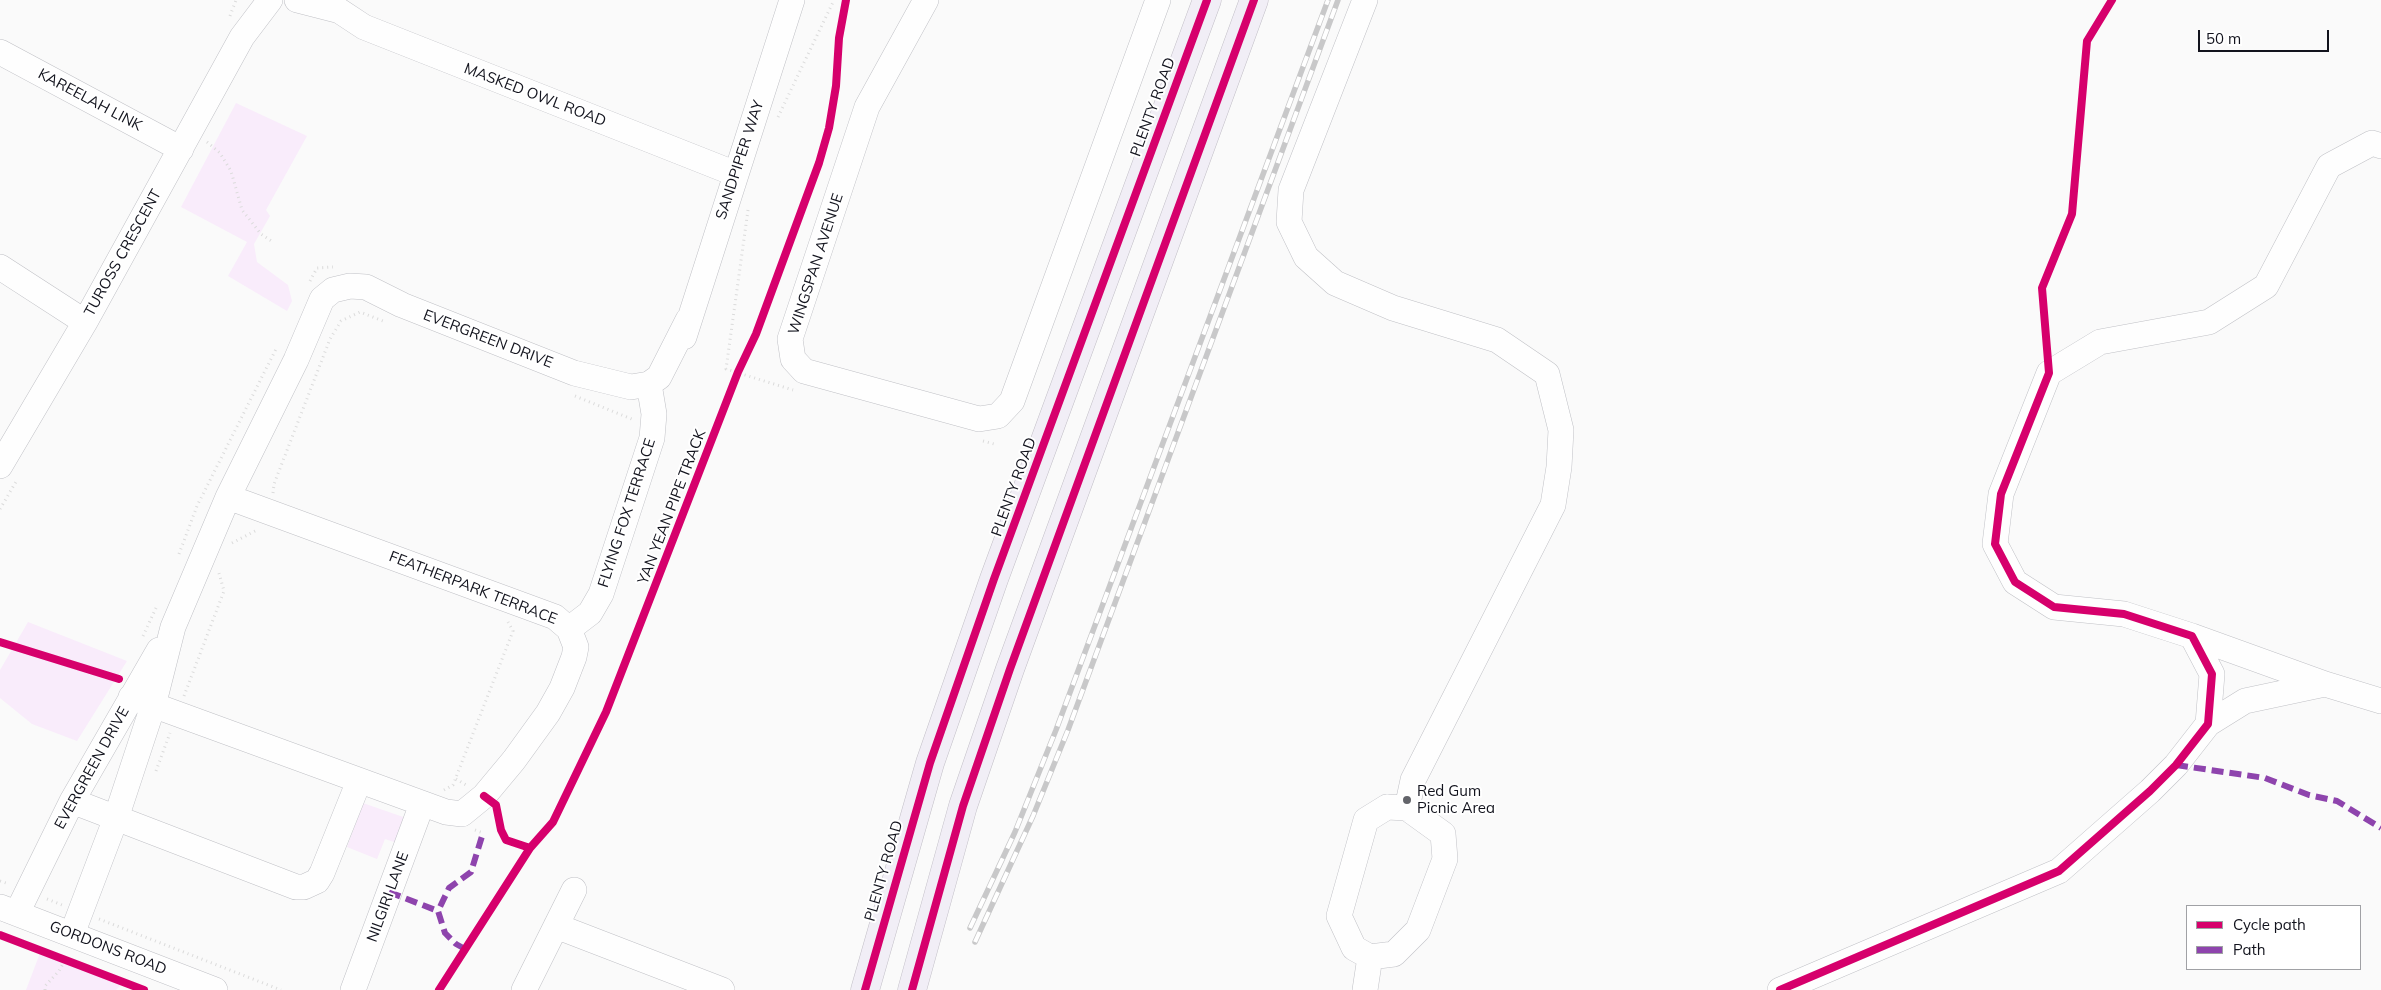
<!DOCTYPE html>
<style>
body{margin:0}
#map{position:relative;width:2381px;height:990px;overflow:hidden;background:#fafafa;font-family:Mulish,sans-serif}
canvas{display:block}
.legend{position:absolute;left:2186px;top:905px;width:175px;height:65px;box-sizing:border-box;background:#fff;border:1px solid #a0a1a5;margin:0;padding:6px 9px;list-style:none;font-size:15px;color:#12131d}
.legend li{display:flex;align-items:center;gap:10px;height:25px}
.legend b{width:25px;border:1px solid #a0a1a5}
.scale{position:absolute;left:2198px;top:30px;width:131px;height:22px;box-sizing:border-box;border:2px solid #12131d;border-top:0;padding-left:6px;font-size:15px;line-height:18px;white-space:nowrap;color:#12131d;-webkit-text-stroke:4px #fff;paint-order:stroke}
</style>
<div id="map">
<canvas width="2381" height="990"></canvas>
<ul class="legend">
<li><b style="height:6px;background:#d6006c"></b>Cycle path</li>
<li><b style="height:6px;background:#8e44ad"></b>Path</li>
</ul>
<div class="scale">50 m</div>
</div>
<script>
const ctx = document.querySelector('canvas').getContext('2d');
ctx.lineJoin = 'round';
function fillPath(path, color) { ctx.fillStyle = color; ctx.fill(path, 'evenodd'); }
const shape = rows => new Path2D(rows.map(r => 'M' + r).join(''));
function strokePath(path, color, width, dash) { ctx.strokeStyle = color; ctx.lineWidth = width; ctx.lineCap = dash ? 'butt' : 'round'; ctx.setLineDash(dash || []); ctx.stroke(path); }
function drawText(font, color, halo, rows, align = 'center') {
  ctx.font = font + ' Mulish,sans-serif'; ctx.lineWidth = 4; ctx.setLineDash([]); ctx.textBaseline = 'middle'; ctx.strokeStyle = halo; ctx.fillStyle = color; for (const [text, x, y, turn = 0] of rows) {
    ctx.save(); ctx.translate(x, y); ctx.rotate((+turn || 0) * Math.PI / 180); ctx.textAlign = isNaN(turn) ? turn : align; if (halo) ctx.strokeText(text, 0, 0); ctx.fillText(text, 0, 0); ctx.restore();
  }
}
fillPath(shape([
 [236,103,307,136,266,210,270,216,254,244,257,262,288,285,292,301,287,311,228,276,247,242,181,207],
 [28,622,127,661,77,741,32,724,0,698,0,670],
 [363,803,406,818,397,843,385,839,377,859,347,847],
 [40,953,122,984,116,990,26,990]
]), '#f9ecfb');
const minor = shape([
 [297,0,336,10],
 [323,0,364,27,736,174],
 [926,0,867,107,790,339,793,359,804,371,979,419,998,416,1012,401,1158,0],
 [1365,0,1291,190,1289,222,1306,257,1335,283,1393,308,1497,340,1547,374,1561,430,1559,467,1553,505,1413,780,1407,808],
 [0,52,181,149],
 [0,267,85,322],
 [684,337,792,0],
 [0,466,85,322,242,37,270,0],
 [569,629,590,613,601,594,652,438,654,414,649,384],
 [2192,636,2325,684],
 [131,697,446,812,462,814,484,796,514,760,548,713,562,688,574,657,576,647,569,629,555,617,228,497],
 [2208,724,2245,701,2325,684,2381,701],
 [72,801,296,887,304,887,317,881,322,873,359,781],
 [1387,807,1407,808,1443,834,1445,859,1418,930,1394,954,1370,957,1354,948,1339,916,1366,820,1387,807],
 [0,907,215,990],
 [17,913,72,801,159,650],
 [556,926,722,990],
 [72,934,116,818,153,706,173,627,228,497,296,360,322,299,333,290,350,286,366,287,402,305,574,373,631,387,649,384,659,377,688,320],
 [353,990,422,804],
 [524,990,574,890],
 [1365,990,1370,957],
 [1780,990,2059,871,2150,791,2176,765,2208,724,2212,674,2192,636,2124,614,2054,607,2015,582,1995,544,2001,494,2049,373,2100,342,2209,322,2266,286,2329,166,2372,143,2381,146]
]);
const highway = shape([
 [865,990,930,763,994,579,1207,0],
 [912,990,963,806,1010,669,1254,0]
]);
strokePath(minor, '#c0c1c6', 26);
strokePath(highway, '#c2bfc7', 29);
strokePath(shape([
 [230,16,236,0],
 [778,117,834,0],
 [207,142,220,153,231,171,242,210,261,234,273,242],
 [748,210,726,369,793,390],
 [310,281,317,268,333,267],
 [575,396,634,420],
 [983,441,994,444],
 [273,493,274,484,330,339,341,321,360,312,383,321],
 [0,509,17,480],
 [232,543,257,530],
 [179,554,197,506,277,347],
 [143,636,156,608],
 [184,696,224,591,219,573],
 [156,771,170,733],
 [456,779,466,785],
 [444,790,453,785,513,631,508,622],
 [475,830,483,833],
 [0,881,9,884],
 [47,899,62,905],
 [99,919,281,990],
 [45,990,45,986,59,971,65,960]
]), '#dbdbdb', 3, [1, 4]);
strokePath(minor, '#fefefe', 25);
strokePath(highway, '#f1eef6', 28);
const rail = shape([
 [970,928,1015,832,1056,730,1328,0],
 [975,942,1033,816,1068,730,1338,0]
]);
strokePath(rail, '#c8c8c9', 5.5);
strokePath(rail, '#fff', 4, [11]);
strokePath(shape([
 [2176,765,2265,778,2309,795,2337,801,2381,828],
 [389,892,438,911],
 [465,949,456,944,445,933,438,911,449,888,471,872,483,833]
]), '#8e44ad', 6, [12, 6]);
strokePath(shape([
 [0,642,119,679],
 [484,796,496,805,501,830,506,840,530,848],
 [0,935,144,990],
 [439,990,530,848,553,822,606,712,738,372,756,334,819,163,829,128,836,86,839,38,846,0],
 [865,990,930,763,994,579,1207,0],
 [912,990,963,806,1010,669,1254,0],
 [1780,990,2059,871,2150,791,2176,765,2208,724,2212,674,2192,636,2124,614,2054,607,2015,582,1995,544,2001,494,2049,373,2042,288,2072,214,2087,41,2112,0]
]), '#d6006c', 8);
for (const [x, y, r, color] of [
 [1407,800,5,"#63646a"]
]) { const dot = new Path2D(); dot.arc(x, y, r, 0, 2 * Math.PI); ctx.fillStyle = color; ctx.fill(dot); strokePath(dot, '#fff', 2); }
drawText('15px', '#12131d', '#fff', [
 ["MASKED OWL ROAD",535,95,21],
 ["KAREELAH LINK",90,100,28],
 ["PLENTY ROAD",1153,107,-70],
 ["SANDPIPER WAY",740,160,-72],
 ["TUROSS CRESCENT",123,253,-61],
 ["WINGSPAN AVENUE",816,264,-72],
 ["EVERGREEN DRIVE",488,339,21],
 ["PLENTY ROAD",1014,487,-70],
 ["YAN YEAN PIPE TRACK",672,507,-69],
 ["FLYING FOX TERRACE",627,513,-72],
 ["FEATHERPARK TERRACE",473,588,21],
 ["EVERGREEN DRIVE",92,768,-61],
 ["PLENTY ROAD",884,871,-74],
 ["NILGIRI LANE",388,897,-70],
 ["GORDONS ROAD",108,948,21]
]);
drawText('15px', '#12131d', '#fff', [
 ["Red Gum",1417,791],
 ["Picnic Area",1417,808]
], 'left');
</script>
